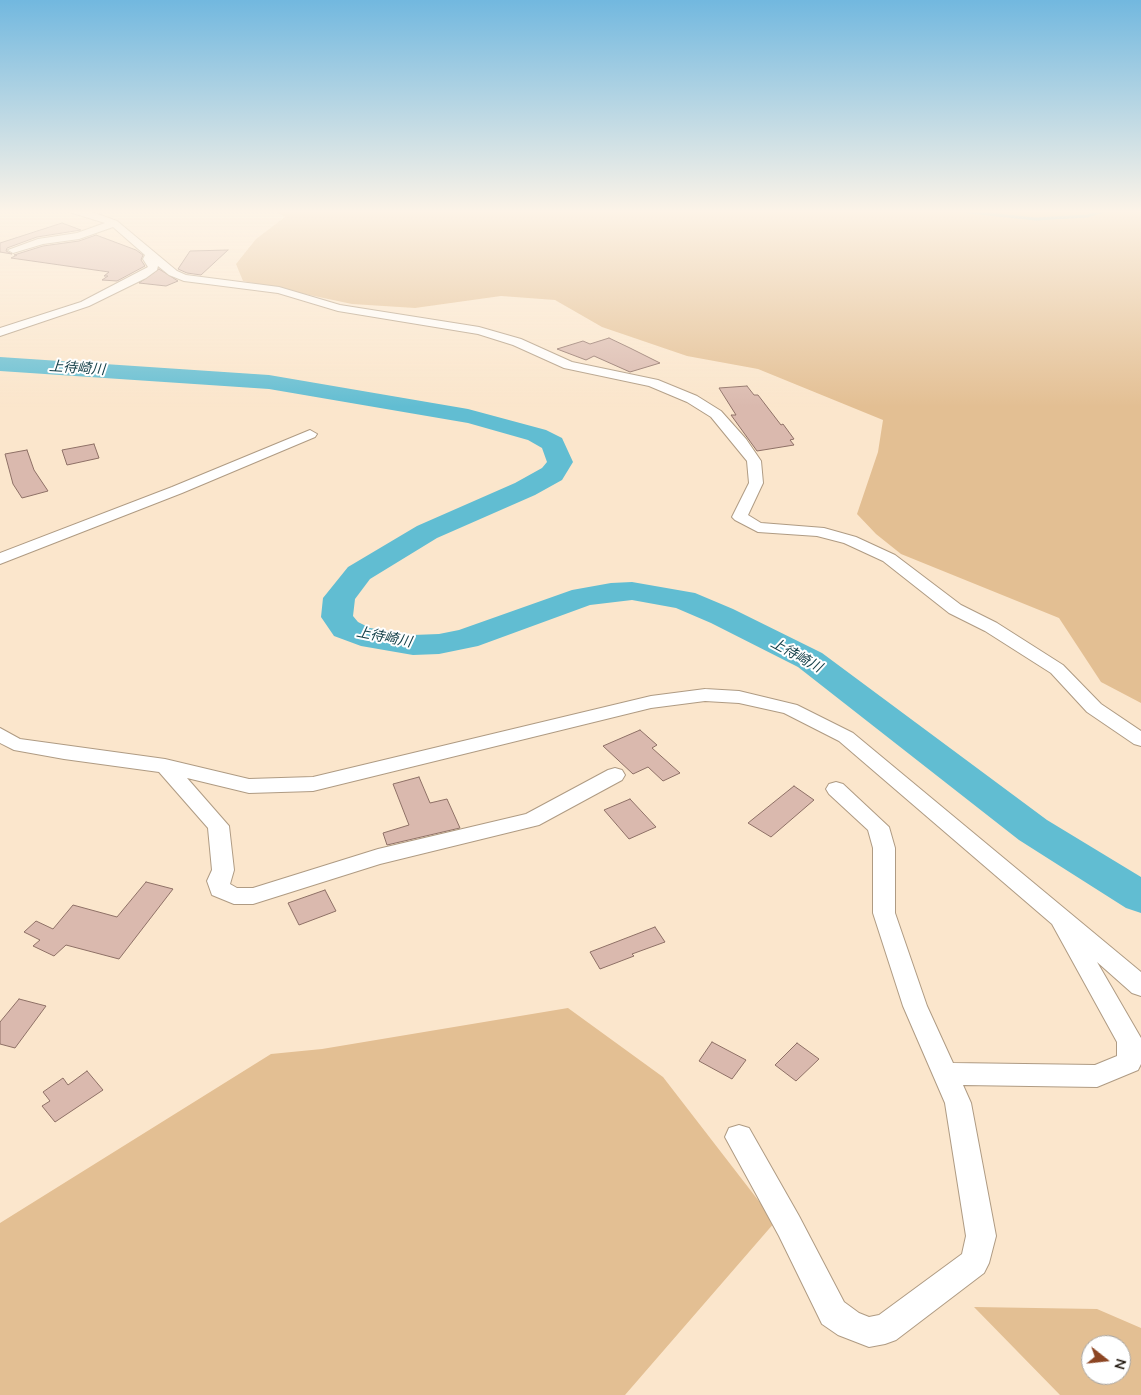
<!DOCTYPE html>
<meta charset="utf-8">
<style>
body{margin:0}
#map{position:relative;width:1141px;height:1395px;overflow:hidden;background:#fbe6cc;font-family:"Nunito Sans",sans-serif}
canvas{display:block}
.north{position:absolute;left:1081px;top:1335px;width:50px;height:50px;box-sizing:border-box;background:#fff;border:1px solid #a7a4a0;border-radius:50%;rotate:106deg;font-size:14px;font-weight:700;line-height:20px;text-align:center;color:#231b12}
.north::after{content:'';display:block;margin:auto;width:18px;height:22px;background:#8c4522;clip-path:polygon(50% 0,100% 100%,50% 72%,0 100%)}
</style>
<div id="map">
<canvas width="1141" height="1395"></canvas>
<div class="north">N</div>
</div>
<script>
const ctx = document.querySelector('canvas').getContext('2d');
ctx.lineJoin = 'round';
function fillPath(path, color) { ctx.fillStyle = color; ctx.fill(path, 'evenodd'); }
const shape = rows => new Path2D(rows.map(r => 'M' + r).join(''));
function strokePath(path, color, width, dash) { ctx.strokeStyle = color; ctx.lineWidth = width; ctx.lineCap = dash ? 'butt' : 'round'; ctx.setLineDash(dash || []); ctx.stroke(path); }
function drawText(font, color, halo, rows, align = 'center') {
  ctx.font = font + ' "Nunito Sans","Noto Sans JP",sans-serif'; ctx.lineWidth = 4; ctx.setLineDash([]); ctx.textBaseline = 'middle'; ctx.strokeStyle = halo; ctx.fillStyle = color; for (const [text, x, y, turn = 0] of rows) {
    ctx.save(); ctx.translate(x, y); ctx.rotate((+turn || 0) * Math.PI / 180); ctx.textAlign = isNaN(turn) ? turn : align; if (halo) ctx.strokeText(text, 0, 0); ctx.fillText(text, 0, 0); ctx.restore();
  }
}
fillPath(shape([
 [276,212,1141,212,1141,703,1101,682,1059,618,901,554,876,534,857,514,878,452,883,420,758,369,687,356,602,327,555,300,501,296,415,308,352,304,243,281,236,264,256,239,285,217],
 [568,1008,663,1077,775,1222,625,1395,0,1395,0,1223,271,1054,322,1049],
 [974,1307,1097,1309,1141,1328,1141,1395,1060,1395],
 [1091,1345,1121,1345,1121,1375,1091,1375]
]), '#e3bf93');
strokePath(shape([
 [968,212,1036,219,1087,216,1101,212]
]), '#61bdd2', 3);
fillPath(shape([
 [0,357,269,375,468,409,546,430,562,438,573,462,562,480,535,495,437,538,370,579,355,599,353,616,358,622,370,628,413,635,439,634,459,630,572,590,611,583,632,582,695,593,733,609,822,653,1047,820,1141,877,1141,913,1126,908,1019,840,798,667,711,623,676,608,632,600,590,605,478,646,439,654,413,655,361,646,334,636,321,617,323,598,348,567,417,526,515,483,542,468,547,462,542,448,528,440,468,423,269,389,0,371,0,357]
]), '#61bdd2');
const building = shape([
 [62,223,81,230,37,237,7,248,6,251,12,254,0,252,0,243,62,223],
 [96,235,136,250,143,255,141,260,145,266,117,281,102,280,108,276,104,276,109,272,11,258,17,255,14,255,43,246,79,241,96,235],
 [228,250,201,275,187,273,178,269,190,251,228,250],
 [159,269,178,281,166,286,139,283,159,269],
 [609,338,630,348,660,363,630,372,594,356,586,360,557,349,583,341,590,344,609,338],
 [747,386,754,395,758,395,781,425,783,424,794,439,790,440,794,445,757,451,731,415,736,415,719,388,747,386],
 [94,444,99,458,67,465,62,450,94,444],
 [27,450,34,470,48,491,22,498,13,484,5,454,27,450],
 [640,730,657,745,652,748,680,773,663,781,648,767,633,774,603,746,640,730],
 [419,777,430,803,447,799,460,828,387,845,383,833,409,825,393,784,419,777],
 [794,786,814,800,771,837,748,823,794,786],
 [630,799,656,827,629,839,604,810,630,799],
 [146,882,173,889,119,959,66,945,54,956,33,946,40,940,24,932,36,921,53,929,73,905,117,917,146,882],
 [325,890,336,911,299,925,288,903,325,890],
 [655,927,665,942,632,954,634,956,600,969,590,952,655,927],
 [19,999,46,1006,15,1048,0,1044,0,1022,19,999],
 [712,1042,746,1060,732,1079,699,1061,712,1042],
 [797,1043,819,1059,796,1081,775,1065,797,1043],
 [87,1071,103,1090,55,1122,42,1106,50,1101,43,1092,63,1078,68,1085,87,1071]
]);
fillPath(building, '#dab9ae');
strokePath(building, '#8e7066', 1);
const street = shape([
 [69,212,92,212,117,221,177,271,186,275,279,287,340,305,479,327,521,339,572,362,658,380,697,396,721,411,746,439,761,461,763,483,748,515,761,523,824,528,856,537,895,555,961,605,997,623,1063,665,1101,704,1141,731,1141,746,1134,744,1087,712,1051,673,985,631,949,613,883,561,844,543,817,536,758,532,735,520,732,517,749,483,747,461,711,417,687,402,649,386,564,368,513,345,478,334,338,311,278,293,184,281,169,275,158,266,157,270,146,278,89,306,0,336,0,328,81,302,148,267,143,259,145,255,113,227,79,239,43,244,13,253,8,250,38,239,77,233,105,223,69,212],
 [310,430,317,434,315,437,182,493,0,564,0,553,172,487,310,430],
 [705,689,739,691,797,705,853,733,1141,972,1141,996,1132,993,1097,962,1141,1038,1141,1064,1138,1070,1097,1087,963,1085,971,1103,996,1236,989,1263,984,1273,896,1340,885,1344,869,1347,838,1335,822,1324,779,1236,725,1137,729,1128,739,1125,749,1128,799,1216,844,1302,859,1313,869,1317,879,1315,962,1254,966,1236,945,1103,903,1006,873,913,873,848,868,830,829,794,826,789,829,784,836,782,843,784,889,827,895,848,895,913,927,1006,953,1063,1095,1065,1117,1056,1117,1042,1052,924,839,741,784,713,739,703,705,701,651,708,313,791,249,793,187,778,229,826,234,870,230,884,237,888,253,888,378,849,526,814,608,770,615,768,622,770,625,775,622,780,539,825,380,864,253,904,234,904,212,895,207,881,212,870,208,828,159,772,64,759,14,750,0,743,0,728,20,739,165,759,249,779,313,777,651,696,705,689]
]);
strokePath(street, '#af9b83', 2);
fillPath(street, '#fff');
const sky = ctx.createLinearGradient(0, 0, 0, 407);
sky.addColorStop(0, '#72b8df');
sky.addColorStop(0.52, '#fdf4e8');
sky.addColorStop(1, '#fdf4e800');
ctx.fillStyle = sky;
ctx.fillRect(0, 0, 1141, 407);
drawText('italic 14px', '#16414a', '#fff', [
 ["上待崎川",77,369,4],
 ["上待崎川",384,638,11],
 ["上待崎川",796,656,29]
]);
</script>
